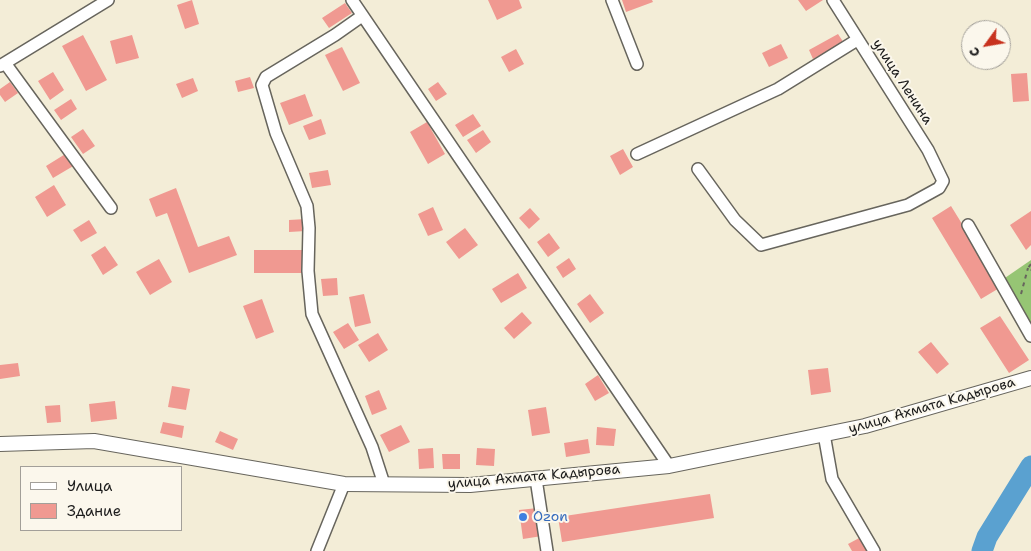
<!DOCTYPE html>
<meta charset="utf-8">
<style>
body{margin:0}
#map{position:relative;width:1031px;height:551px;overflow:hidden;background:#f3edd7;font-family:"Shantell Sans",sans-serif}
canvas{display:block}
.legend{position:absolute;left:20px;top:466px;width:162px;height:65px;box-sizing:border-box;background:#fbf7ec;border:1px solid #a29f99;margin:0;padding:6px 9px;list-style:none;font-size:15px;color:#1c1c1c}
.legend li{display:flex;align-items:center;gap:10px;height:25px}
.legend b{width:25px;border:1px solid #a29f99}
.north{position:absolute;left:961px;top:20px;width:50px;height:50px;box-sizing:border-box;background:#fbf7ec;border:1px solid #a29f99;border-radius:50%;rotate:238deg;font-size:14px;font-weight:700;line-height:20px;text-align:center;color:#1c1c1c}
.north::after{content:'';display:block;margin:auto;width:18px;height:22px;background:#c8321e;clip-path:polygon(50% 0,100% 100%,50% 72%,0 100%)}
</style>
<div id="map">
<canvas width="1031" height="551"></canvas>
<ul class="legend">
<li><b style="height:6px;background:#fff"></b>Улица</li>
<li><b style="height:14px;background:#f09991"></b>Здание</li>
</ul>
<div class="north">С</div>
</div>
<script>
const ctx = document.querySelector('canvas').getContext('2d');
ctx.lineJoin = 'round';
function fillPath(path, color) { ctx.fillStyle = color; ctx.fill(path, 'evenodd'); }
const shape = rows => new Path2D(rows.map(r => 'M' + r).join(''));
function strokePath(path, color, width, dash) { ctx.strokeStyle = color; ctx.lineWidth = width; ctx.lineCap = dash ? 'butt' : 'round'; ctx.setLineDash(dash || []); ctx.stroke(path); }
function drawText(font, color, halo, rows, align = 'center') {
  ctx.font = font + ' "Shantell Sans",sans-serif'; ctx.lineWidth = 4; ctx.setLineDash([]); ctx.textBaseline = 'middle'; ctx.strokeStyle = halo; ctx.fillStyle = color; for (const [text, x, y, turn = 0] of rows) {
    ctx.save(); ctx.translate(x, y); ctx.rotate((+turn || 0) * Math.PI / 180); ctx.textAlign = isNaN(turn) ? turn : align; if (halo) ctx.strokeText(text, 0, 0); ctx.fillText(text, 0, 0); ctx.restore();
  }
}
fillPath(shape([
 [1031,260,1031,330,1002,280]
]), '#96c574');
strokePath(shape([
 [982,551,987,537,1031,466]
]), '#5aa1d0', 21);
fillPath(shape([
 [192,0,199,24,185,29,177,5],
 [488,0,519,0,522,8,497,20],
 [622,0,652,0,653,2,626,12],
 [798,0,823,0,806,11],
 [345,3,352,13,329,28,322,18],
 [838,34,844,43,813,59,809,50],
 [83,35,107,80,86,91,62,46],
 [132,35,139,58,116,64,110,41],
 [781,44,788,58,769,67,762,53],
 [342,47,360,83,343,91,325,55],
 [516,49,524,64,509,72,501,57],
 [53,72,64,90,50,100,38,81],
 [1027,73,1029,101,1013,102,1011,74],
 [250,77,254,88,238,92,235,81],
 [193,78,198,91,182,98,176,84],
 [10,82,18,93,5,102,0,95,0,89],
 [438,82,447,94,436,101,428,89],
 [305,94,313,116,289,125,280,103],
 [71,99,77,109,61,120,54,110],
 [473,114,481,126,463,137,455,125],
 [321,119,326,134,309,140,303,126],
 [427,122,445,154,428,164,410,132],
 [83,129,95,146,83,154,71,137],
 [483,130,491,142,476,153,467,140],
 [623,149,633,167,620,175,610,156],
 [67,153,75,165,53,178,46,166],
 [328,170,331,185,312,188,309,173],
 [54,185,66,205,47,217,35,197],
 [176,188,198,247,229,236,237,255,189,273,167,213,156,217,149,199],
 [951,206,1001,287,981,299,932,218],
 [433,207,443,230,428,236,418,214],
 [530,208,540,219,529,229,519,218],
 [1031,211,1031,245,1026,250,1010,225],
 [306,219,306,231,289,232,289,220],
 [89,220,97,233,81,242,73,230],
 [465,228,478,245,459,259,446,242],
 [549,233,560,248,548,257,537,242],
 [105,246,118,265,103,275,91,255],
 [254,250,302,250,302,273,254,273],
 [569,258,576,269,563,278,556,267],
 [159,259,172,282,150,295,136,272],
 [518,273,527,288,501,303,492,289],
 [337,278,338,295,323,296,321,279],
 [364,294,371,323,355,327,349,297],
 [590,294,604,313,590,323,577,304],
 [262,299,274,332,256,339,243,306],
 [522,312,532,323,514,339,504,328],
 [1000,316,1029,360,1009,373,980,328],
 [348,323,359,340,344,349,333,332],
 [378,333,388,350,369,362,358,345],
 [931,342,949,364,937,374,918,352],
 [18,363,20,376,0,379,0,365],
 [828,368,831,392,811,395,808,370],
 [598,375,609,393,595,401,585,384],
 [172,386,190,389,186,410,168,407],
 [379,390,387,409,372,415,365,396],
 [115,401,117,419,91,422,89,404],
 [60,405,61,422,47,423,45,406],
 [546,407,550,433,532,436,528,410],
 [163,422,184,426,182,438,160,433],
 [401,425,410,442,389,452,380,435],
 [597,427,616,429,614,446,596,445],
 [220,431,238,439,233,450,215,442],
 [588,439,590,453,566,457,564,443],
 [433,448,434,468,419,469,418,449],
 [477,448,495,449,494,466,476,465],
 [442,454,460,454,460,469,443,469],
 [710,494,714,518,562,542,558,517],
 [538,508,542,536,523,539,519,510],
 [863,536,871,551,852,551,848,544]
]), '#f09991');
const minor = shape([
 [352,0,669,466],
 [612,0,637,64],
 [362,16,335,35,266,77,262,85,276,133,307,206,309,228,308,271,312,314,372,447,384,484],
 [5,63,111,208],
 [0,66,108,0],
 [637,154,778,89,857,40],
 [698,169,735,220,761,245,908,205,939,188,943,181,928,150,833,0],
 [968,225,1031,336],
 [824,434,832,479,874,551],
 [536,479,547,551],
 [317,551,344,484]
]);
const major = shape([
 [0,444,94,441,344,484,470,485,669,466,865,426,1031,378]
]);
strokePath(minor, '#67655d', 14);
strokePath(major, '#67655d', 16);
strokePath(shape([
 [1031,264,1028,268,1031,270],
 [1021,294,1028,268]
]), '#67655d', 2, [4, 4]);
strokePath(minor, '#fff', 11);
strokePath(major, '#fff', 14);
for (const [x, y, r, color] of [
 [523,517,5,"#3f7fe0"]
]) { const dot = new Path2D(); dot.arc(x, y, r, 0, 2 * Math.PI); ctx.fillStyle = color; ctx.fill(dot); strokePath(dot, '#fbf7ec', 2); }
drawText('14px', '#1c1c1c', '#fbf7ec', [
 ["улица Ленина",902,82,57],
 ["улица Ахмата Кадырова",932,406,-16],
 ["улица Ахмата Кадырова",534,477,-5]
]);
drawText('14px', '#366cbe', '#fbf7ec', [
 ["Ozon",533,517]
], 'left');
</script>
